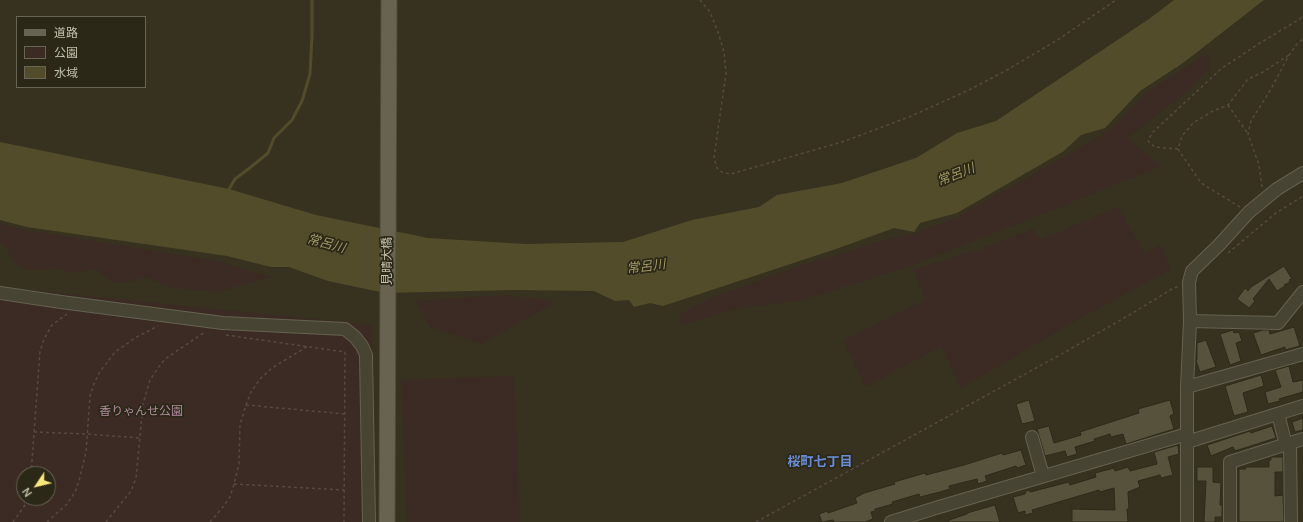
<!DOCTYPE html>
<meta charset="utf-8">
<style>
body{margin:0}
#map{position:relative;width:1303px;height:522px;overflow:hidden;background:#37321f;font-family:Manrope,"Noto Sans JP",sans-serif}
canvas{display:block}
.legend{position:absolute;left:16px;top:16px;width:130px;height:72px;box-sizing:border-box;background:#2b2818;border:1px solid #686554;margin:0;padding:5px 7px;list-style:none;font-size:12px;color:#c4c1ad}
.legend li{display:flex;align-items:center;gap:8px;height:20px}
.legend b{width:20px;border:1px solid #686554}
.north{position:absolute;left:16px;top:466px;width:40px;height:40px;box-sizing:border-box;background:#2b2818;border:1px solid #686554;border-radius:50%;rotate:235deg;font-size:11px;font-weight:700;line-height:16px;text-align:center;color:#c4c1ad}
.north::after{content:'';display:block;margin:auto;width:14px;height:18px;background:#f9e77d;clip-path:polygon(50% 0,100% 100%,50% 72%,0 100%)}
</style>
<div id="map">
<canvas width="1303" height="522"></canvas>
<ul class="legend">
<li><b style="height:5px;background:#676350"></b>道路</li>
<li><b style="height:11px;background:#3c2b25"></b>公園</li>
<li><b style="height:11px;background:#534c2a"></b>水域</li>
</ul>
<div class="north">N</div>
</div>
<script>
const ctx = document.querySelector('canvas').getContext('2d');
ctx.lineJoin = 'round';
function fillPath(path, color) { ctx.fillStyle = color; ctx.fill(path, 'evenodd'); }
const shape = rows => new Path2D(rows.map(r => 'M' + r).join(''));
function strokePath(path, color, width, dash) { ctx.strokeStyle = color; ctx.lineWidth = width; ctx.lineCap = dash ? 'butt' : 'round'; ctx.setLineDash(dash || []); ctx.stroke(path); }
function drawText(font, color, halo, rows, align = 'center') {
  ctx.font = font + ' Manrope,"Noto Sans JP",sans-serif'; ctx.lineWidth = 3.5; ctx.setLineDash([]); ctx.textBaseline = 'middle'; ctx.strokeStyle = halo; ctx.fillStyle = color; for (const [text, x, y, turn = 0] of rows) {
    ctx.save(); ctx.translate(x, y); ctx.rotate((+turn || 0) * Math.PI / 180); ctx.textAlign = isNaN(turn) ? turn : align; if (halo) ctx.strokeText(text, 0, 0); ctx.fillText(text, 0, 0); ctx.restore();
  }
}
fillPath(shape([
 [1207,53,1210,67,1186,93,1127,138,1161,166,1055,209,907,267,802,300,739,308,679,326,680,314,716,296,797,267,885,240,914,234,957,217,1066,156,1110,130,1145,94],
 [1118,207,1144,253,1160,245,1171,269,1082,317,961,388,941,346,866,387,843,340,926,300,913,270,981,249,1033,229,1040,240],
 [0,223,26,230,216,261,271,277,217,292,174,288,145,277,133,281,112,283,97,269,75,273,54,268,29,271,15,263,3,242,0,243],
 [0,287,372,325,373,522,0,522],
 [24,474,48,474,48,498,24,498],
 [508,295,556,302,481,344,430,327,415,301],
 [514,376,520,522,407,522,401,380]
]), '#3c2b25');
fillPath(shape([
 [1174,0,1264,0,1183,63,1140,91,1105,128,1081,135,1064,151,957,213,920,223,914,232,894,228,836,249,663,306,650,303,634,307,629,300,615,301,594,291,514,290,385,293,328,281,289,267,271,267,227,256,27,227,0,220,0,142,229,189,316,215,428,238,525,244,623,242,692,220,759,207,777,195,842,183,916,158,957,133,996,121,1149,19]
]), '#534c2a');
strokePath(shape([
 [229,192,229,189,235,179,251,167,268,153,274,138,292,120,302,101,310,74,312,35,312,0]
]), '#534c2a', 3);
const building = shape([
 [1284,266,1292,279,1289,280,1290,282,1284,285,1285,286,1277,291,1269,279,1253,299,1255,301,1249,308,1237,299,1245,288,1248,291,1251,287,1284,266],
 [1294,327,1300,346,1285,350,1285,347,1261,355,1253,333,1263,330,1269,330,1270,334,1294,327],
 [1233,330,1234,333,1239,332,1242,341,1236,343,1241,361,1230,365,1220,334,1233,330],
 [1206,340,1216,367,1200,372,1196,361,1197,359,1197,343,1206,340],
 [1289,366,1293,382,1303,380,1303,392,1279,399,1280,401,1268,404,1265,392,1281,387,1275,370,1289,366],
 [1261,375,1264,386,1243,393,1248,412,1234,416,1225,386,1261,375],
 [1029,400,1035,421,1022,424,1016,404,1029,400],
 [1170,400,1174,414,1170,416,1174,429,1126,444,1123,434,1111,437,1110,434,1094,439,1095,441,1075,447,1077,454,1067,457,1065,451,1045,456,1037,429,1049,426,1054,443,1081,435,1080,432,1139,413,1138,409,1170,400],
 [1303,418,1303,430,1295,432,1292,422,1303,418],
 [1272,426,1276,438,1235,451,1233,447,1211,456,1207,445,1250,431,1251,433,1272,426],
 [1178,445,1179,454,1168,457,1173,475,1161,478,1160,475,1138,481,1140,487,1128,492,1129,509,1127,509,1128,522,1072,522,1072,509,1115,510,1114,488,1100,492,1099,490,1072,498,1032,510,1033,513,1025,515,1025,511,1018,513,1013,497,1025,494,1026,491,1030,490,1030,492,1069,482,1070,485,1096,477,1095,473,1114,468,1115,471,1128,467,1130,471,1157,464,1154,452,1178,445],
 [1021,450,1026,465,1017,468,1016,466,985,476,987,481,978,484,977,479,949,486,950,489,940,492,920,497,919,494,892,502,893,504,875,509,875,511,871,512,873,519,865,522,834,522,833,520,822,522,819,514,827,511,828,513,857,503,855,498,864,493,895,484,894,482,925,473,926,475,964,465,1002,453,1003,455,1021,450],
 [1271,457,1283,457,1283,472,1275,472,1275,496,1283,495,1284,522,1239,522,1239,469,1246,469,1245,467,1269,467,1269,460,1271,460,1271,457],
 [1197,467,1213,467,1213,482,1221,483,1220,505,1222,505,1222,517,1215,517,1215,522,1204,522,1206,481,1197,481,1197,467],
 [995,505,1000,522,949,522,949,520,967,514,967,513,995,505]
]);
fillPath(building, '#57523b');
strokePath(building, '#2e2a1a', 1);
const minor = shape([
 [0,293,61,302,223,323,345,329,355,337,362,346,366,355,369,522],
 [1190,321,1278,323,1303,292],
 [1187,387,1303,354],
 [1278,414,1286,445],
 [1032,437,1043,476],
 [1187,442,1303,406],
 [1290,444,1291,522],
 [891,522,939,507,1187,434],
 [1187,522,1187,387,1190,321,1189,282,1192,271,1219,245,1249,212,1277,189,1303,173],
 [1230,522,1230,462,1303,439]
]);
const major = shape([
 [387,522,389,0]
]);
strokePath(minor, '#656250', 14);
strokePath(major, '#514d3c', 17);
strokePath(shape([
 [700,0,710,12,718,32,724,52,726,73,714,158,717,168,723,173,731,174,842,142,909,117,969,90,1007,70,1059,39,1116,0],
 [1228,105,1248,134],
 [1178,149,1155,147,1148,141,1152,133,1222,68,1260,43,1303,17],
 [1262,187,1259,165,1248,134,1251,121,1271,89,1289,55,1297,44,1303,39],
 [1240,207,1201,183,1178,149,1182,136,1193,123,1213,111,1228,105,1248,79,1263,72,1289,55],
 [1228,253,1276,213,1303,196],
 [226,335,345,352,344,522],
 [246,405,345,414],
 [34,432,87,434,139,438],
 [31,474,40,351,44,339,52,325,67,314],
 [234,484,344,490],
 [13,522,25,505,28,498],
 [47,522,67,504,75,492,79,481,86,452,90,396,94,384,99,373,115,352,135,338,158,326],
 [106,522,131,491,136,478,143,404,150,380,158,368,165,359,205,332],
 [210,522,222,508,230,497,234,484,239,464,240,425,246,405,251,392,260,379,272,368,308,346],
 [756,522,1067,351,1131,314,1172,289,1179,286]
]), '#574941', 1.5, [3, 3]);
strokePath(minor, '#474433', 12);
strokePath(major, '#676350', 15);
drawText('12px', '#c4c1ad', '#2b2818', [
 ["見晴大橋",388,261,-90]
]);
drawText('12px', '#af8b9e', '#2b2818', [
 ["香りゃんせ公園",141,412]
]);
drawText('italic 13px', '#a49865', '#2b2818', [
 ["常呂川",956,175,-21],
 ["常呂川",326,244,15],
 ["常呂川",646,267,-7]
]);
drawText('bold 13px', '#698dd8', '#2b2818', [
 ["桜町七丁目",820,462]
]);
</script>
